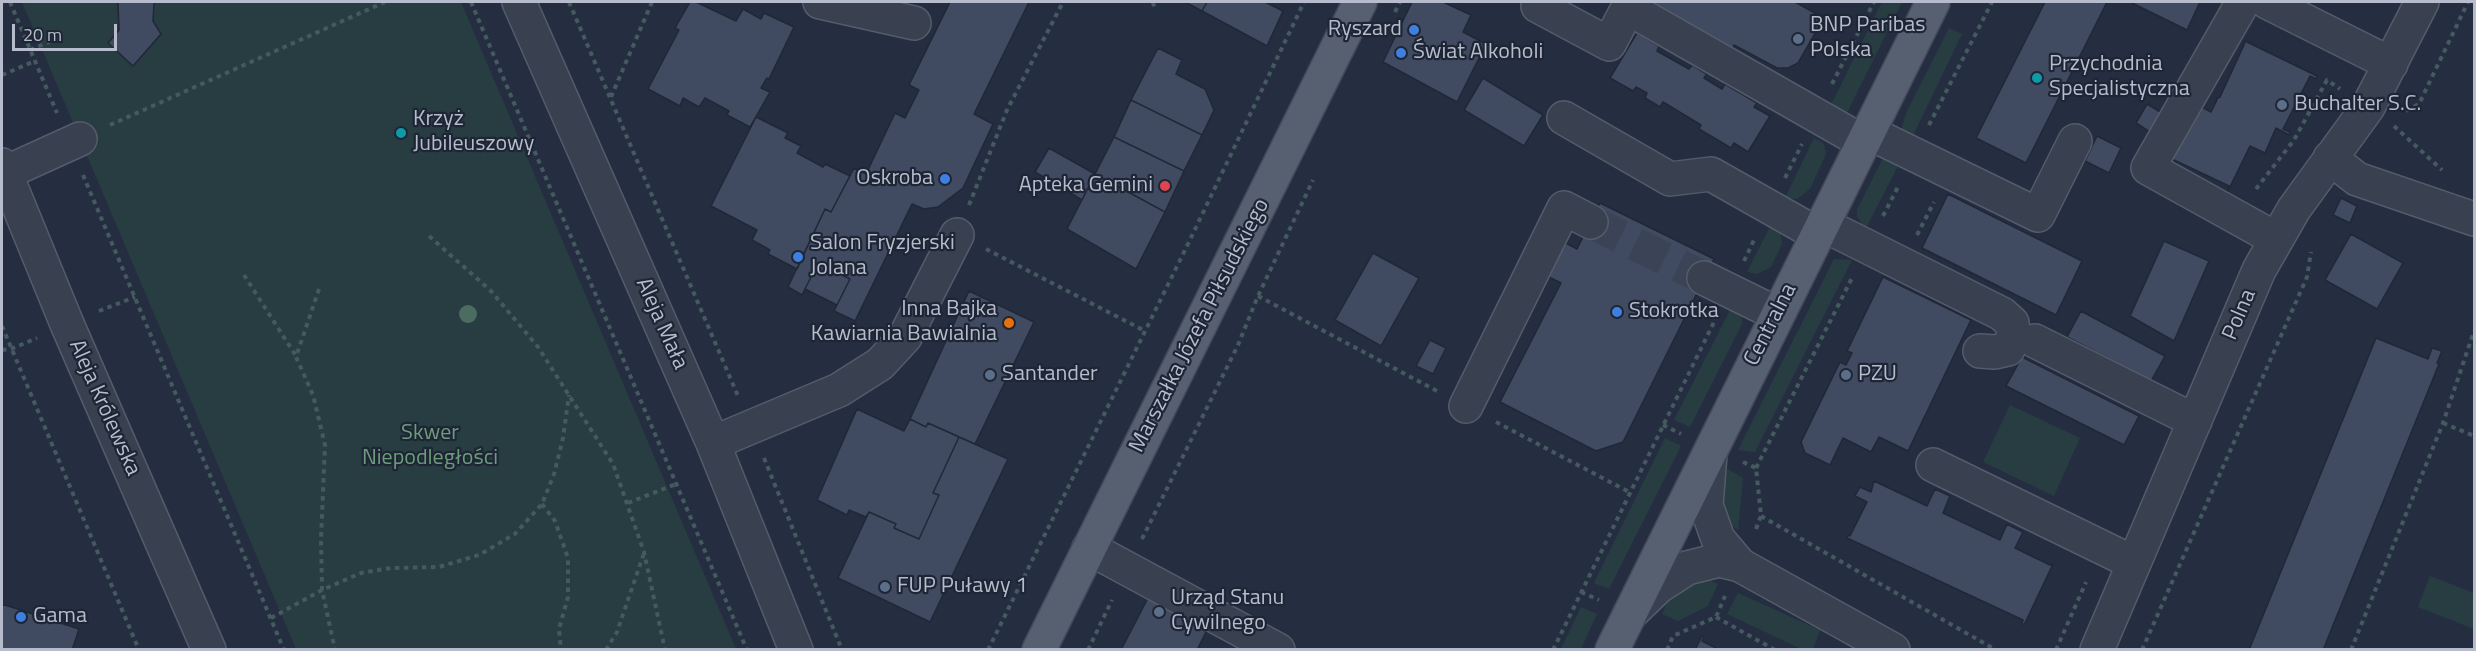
<!DOCTYPE html>
<meta charset="utf-8">
<style>
body{margin:0}
#map{position:relative;width:2476px;height:651px;overflow:hidden;background:#252e41;font-family:"Titillium Web",sans-serif}
canvas{display:block}
.frame{position:absolute;inset:0;border:3px solid #b6bccb;pointer-events:none}
.scale{position:absolute;left:12px;top:24px;width:105px;height:27px;box-sizing:border-box;border:3px solid #b6bccb;border-top:0;padding-left:8px;font-size:18px;line-height:21px;white-space:nowrap;color:#b6bccb;-webkit-text-stroke:4px #1e2636;paint-order:stroke}
</style>
<div id="map">
<canvas width="2476" height="651"></canvas>
<div class="frame"></div>
<div class="scale">20 m</div>
</div>
<script>
const ctx = document.querySelector('canvas').getContext('2d');
ctx.lineJoin = 'round';
function fillPath(path, color) { ctx.fillStyle = color; ctx.fill(path, 'evenodd'); }
const shape = rows => new Path2D(rows.map(r => 'M' + r).join(''));
function strokePath(path, color, width, dash) { ctx.strokeStyle = color; ctx.lineWidth = width; ctx.lineCap = dash ? 'butt' : 'round'; ctx.setLineDash(dash || []); ctx.stroke(path); }
function drawText(font, color, halo, rows, align = 'center') {
  ctx.font = font + ' "Titillium Web",sans-serif'; ctx.lineWidth = 4.5; ctx.setLineDash([]); ctx.textBaseline = 'middle'; ctx.strokeStyle = halo; ctx.fillStyle = color; for (const [text, x, y, turn = 0] of rows) {
    ctx.save(); ctx.translate(x, y); ctx.rotate((+turn || 0) * Math.PI / 180); ctx.textAlign = isNaN(turn) ? turn : align; if (halo) ctx.strokeText(text, 0, 0); ctx.fillText(text, 0, 0); ctx.restore();
  }
}
fillPath(shape([
 [22,2,461,2,736,649,296,649],
 [1882,2,1902,2,1843,121,1827,113],
 [1949,28,1962,34,1909,144,1903,135,1902,126,1907,111],
 [1814,138,1824,144,1826,154,1810,189,1797,199,1785,198],
 [1883,158,1901,160,1865,230,1857,216,1857,210],
 [1772,223,1780,229,1782,244,1771,267,1757,274,1747,272],
 [1834,259,1852,260,1755,452,1738,450],
 [1733,304,1741,311,1742,324,1690,427,1674,420],
 [2010,405,2080,438,2054,496,1983,462],
 [1665,438,1681,446,1609,589,1594,583],
 [1728,469,1743,478,1738,530,1728,523,1721,500,1725,474],
 [2430,576,2474,593,2474,629,2418,607],
 [1709,580,1718,584,1708,606,1678,621,1662,614,1669,597,1695,582],
 [1738,593,1820,630,1813,649,1801,649,1727,614],
 [1581,607,1597,614,1581,649,1561,649]
]), '#273d42');
const building = shape([
 [118,2,156,2,154,4,153,21,161,34,133,66,108,43,119,30,118,2],
 [690,2,696,2,736,21,743,9,761,19,764,13,794,27,769,79,767,78,761,88,770,92,750,127,727,115,729,111,705,98,699,107,683,98,680,106,648,89,679,30,675,28,690,2],
 [950,2,1029,2,974,114,993,124,963,188,938,207,924,209,912,204,855,321,834,311,850,279,818,263,802,295,788,287,825,209,831,212,854,168,866,174,895,113,905,118,919,90,909,85,950,2],
 [1185,2,1207,2,1202,11,1185,2],
 [1207,2,1265,2,1283,11,1267,46,1202,11,1207,2],
 [1412,2,1443,2,1471,15,1463,32,1486,44,1457,102,1383,62,1412,2],
 [1655,2,1795,2,1824,18,1798,63,1788,68,1777,68,1734,45,1731,51,1653,6,1655,2],
 [2045,2,2107,2,2026,163,1976,138,2045,2],
 [2130,2,2200,2,2187,30,2130,2],
 [1637,33,1659,46,1657,51,1689,69,1692,65,1707,74,1704,78,1722,89,1725,84,1757,103,1754,107,1770,116,1748,152,1734,143,1731,148,1699,129,1701,125,1663,102,1660,107,1645,98,1647,93,1636,87,1633,91,1610,78,1637,33],
 [2245,41,2317,76,2316,79,2310,76,2283,129,2290,132,2289,135,2276,128,2265,153,2250,146,2227,193,2229,186,2174,160,2171,165,2169,164,2198,105,2211,112,2217,100,2216,99,2220,97,2244,45,2245,41],
 [1158,48,1182,60,1176,74,1205,89,1214,110,1202,135,1131,100,1158,48],
 [1483,78,1543,115,1524,146,1464,110,1483,78],
 [1131,100,1202,135,1184,171,1114,137,1131,100],
 [2147,104,2162,113,2150,132,2136,123,2147,104],
 [756,117,788,133,785,138,801,146,797,153,823,167,825,164,850,176,831,212,825,209,797,269,768,254,770,250,752,240,757,230,711,206,756,117],
 [2097,136,2121,148,2109,173,2085,161,2097,136],
 [1114,137,1184,171,1165,212,1095,174,1114,137],
 [1049,148,1095,174,1093,177,1099,180,1093,191,1088,188,1082,200,1035,172,1049,148],
 [1095,174,1165,212,1136,269,1067,229,1088,188,1093,191,1099,180,1093,177,1095,174],
 [1948,194,2082,261,2056,315,1922,248,1948,194],
 [2341,198,2357,206,2350,223,2333,215,2341,198],
 [1600,203,1714,259,1623,442,1596,451,1500,402,1561,283,1547,276,1564,242,1577,249,1600,203],
 [2351,234,2403,263,2377,309,2325,280,2351,234],
 [2164,241,2209,261,2174,341,2130,316,2164,241],
 [1373,253,1419,278,1381,346,1335,320,1373,253],
 [818,263,850,279,837,305,805,289,818,263],
 [1883,277,1971,320,1908,451,1879,437,1871,452,1843,438,1830,465,1805,453,1801,442,1840,362,1846,365,1852,353,1847,351,1883,277],
 [969,291,1034,322,975,444,928,423,926,427,910,419,969,291],
 [2081,311,2165,356,2151,381,2067,337,2081,311],
 [2376,338,2428,359,2432,348,2442,351,2437,363,2439,364,2323,650,2249,650,2376,338],
 [1430,340,1446,348,1433,374,1416,366,1430,340],
 [2022,357,2139,416,2124,445,2006,386,2022,357],
 [857,409,904,431,910,419,926,427,928,423,959,437,933,493,939,495,919,539,894,528,896,524,869,512,866,517,849,510,847,515,817,500,857,409],
 [959,437,1008,459,930,622,838,578,869,512,896,524,894,528,919,539,939,495,933,493,959,437],
 [1874,481,1927,506,1935,489,1950,496,1943,513,2000,540,2007,524,2023,532,2015,548,2050,565,2053,564,2024,625,2022,623,2023,620,1847,538,1848,535,1850,536,1867,502,1855,496,1860,487,1871,492,1874,481],
 [1149,596,1208,628,1197,650,1121,650,1149,596],
 [2,604,79,629,72,650,2,650,2,604],
 [1702,636,1704,637,1702,641,1720,650,1695,650,1702,636]
]);
fillPath(building, '#404b61');
strokePath(building, '#202838', 1.5);
strokePath(shape([
 [1591,222,1704,278]
]), '#3b4356', 33, [33, 16]);
const minor = shape([
 [519,2,713,443,796,650],
 [820,2,914,23],
 [1631,2,1628,8,1863,142],
 [2243,2,2148,168,2276,239],
 [2267,2,2391,64],
 [1538,6,1609,44,1628,8],
 [1564,118,1670,179,1711,174,1817,234],
 [1868,132,2038,215,2075,141],
 [2330,158,2357,179,2474,219],
 [2,165,67,324,209,650],
 [5,173,80,139],
 [1822,224,2002,314,2012,323,2014,336,2008,349,1995,352,1980,351],
 [1704,278,1777,314],
 [2035,341,2195,421],
 [1466,406,1564,208,1591,222],
 [713,443,839,390,880,364,905,337,957,235],
 [1710,454,1706,505,1718,539,1740,565],
 [1933,465,2134,563],
 [1089,548,1278,650],
 [1630,614,1659,586,1687,568,1719,560,1740,565,1893,650],
 [2097,650,2259,270,2294,209,2368,107,2422,2]
]);
const major = shape([
 [1039,650,1360,2],
 [1612,650,1933,2]
]);
strokePath(minor, '#545c6b', 36);
strokePath(major, '#434a5a', 36);
strokePath(shape([
 [10,2,57,113],
 [471,2,747,650],
 [569,2,738,396],
 [1153,2,1154,7],
 [1395,12,1400,2],
 [30,50,61,37],
 [2,75,35,61],
 [1832,84,1874,2],
 [611,97,652,2],
 [2406,111,2419,104,2468,2],
 [110,125,385,2],
 [1929,125,1992,2],
 [2394,126,2442,170],
 [83,175,284,650],
 [1785,178,1802,144],
 [2256,189,2294,140,2327,80,2340,89],
 [969,205,1007,110,1063,2],
 [1883,216,1899,185],
 [1917,235,1934,202],
 [429,236,491,291,538,347,613,464,644,552,665,650],
 [986,249,1145,331],
 [1744,261,1755,238],
 [244,275,296,356],
 [319,289,296,357,313,395,325,445,321,539,322,590,335,650],
 [1258,296,1437,391],
 [99,311,135,297],
 [2,326,139,650],
 [2,350,11,349,37,338],
 [1496,422,1631,493],
 [2443,423,2474,436],
 [1663,425,1681,434],
 [764,458,842,650],
 [1743,462,1756,468,1761,516,1756,529],
 [1756,468,1853,276],
 [628,503,676,484],
 [542,504,555,521,568,558,568,597,559,629,561,650],
 [1761,516,1996,650],
 [1142,539,1238,345,1258,296,1313,180],
 [1581,592,1599,600],
 [1716,617,1775,650],
 [271,618,322,590,361,573,391,568,439,567,479,555,515,534,542,504,554,474,563,438,569,395],
 [606,650,617,632,644,553],
 [988,650,1187,246,1304,2],
 [1088,650,1112,600],
 [1553,650,1714,322],
 [1667,650,1673,636,1716,617,1725,596],
 [2056,650,2086,582],
 [2142,650,2307,277,2311,252],
 [2351,650,2443,423,2474,331]
]), '#455a5f', 4, [4.5, 4.5]);
strokePath(minor, '#394151', 33);
strokePath(major, '#576071', 33);
ctx.fillStyle = '#4c6b61';
for (const [x, y] of [
 [468,314]
]) { ctx.beginPath(); ctx.arc(x, y, 9, 0, 2 * Math.PI); ctx.fill(); }
for (const [x, y, r, color] of [
 [1414,30,6,"#3f7fe0"],
 [1798,39,6,"#5c6f8a"],
 [1401,53,6,"#3f7fe0"],
 [2037,78,6,"#0f9aa8"],
 [2282,105,6,"#5c6f8a"],
 [401,133,6,"#0f9aa8"],
 [945,179,6,"#3f7fe0"],
 [1165,186,6,"#e0444e"],
 [798,257,6,"#3f7fe0"],
 [1617,312,6,"#3f7fe0"],
 [1009,323,6,"#e8710a"],
 [990,375,6,"#5c6f8a"],
 [1846,375,6,"#5c6f8a"],
 [885,587,6,"#5c6f8a"],
 [1159,612,6,"#5c6f8a"],
 [21,617,6,"#3f7fe0"]
]) { const dot = new Path2D(); dot.arc(x, y, r, 0, 2 * Math.PI); ctx.fillStyle = color; ctx.fill(dot); strokePath(dot, '#1e2636', 2); }
drawText('22px', '#b6bccb', '#1e2636', [
 ["BNP Paribas",1810,26],
 ["Polska",1810,51],
 ["Ryszard",1402,30,"right"],
 ["Świat Alkoholi",1413,53],
 ["Przychodnia",2049,65],
 ["Specjalistyczna",2049,90],
 ["Buchalter S.C.",2294,105],
 ["Krzyż",413,120],
 ["Jubileuszowy",413,145],
 ["Oskroba",933,179,"right"],
 ["Apteka Gemini",1153,186,"right"],
 ["Salon Fryzjerski",810,244],
 ["Jolana",810,269],
 ["Inna Bajka",997,310,"right"],
 ["Kawiarnia Bawialnia",997,335,"right"],
 ["Stokrotka",1629,312],
 ["Santander",1002,375],
 ["PZU",1858,375],
 ["FUP Puławy 1",897,587],
 ["Urząd Stanu",1171,599],
 ["Cywilnego",1171,624],
 ["Gama",33,617]
], 'left');
drawText('22px', '#b6bccb', '#1e2636', [
 ["Polna",2240,315,-67],
 ["Aleja Mała",661,324,66],
 ["Centralna",1771,325,-63],
 ["Marszałka Józefa Piłsudskiego",1200,326,-63],
 ["Aleja Królewska",104,408,66]
]);
drawText('22px', '#6c9d7b', '#1e2636', [
 ["Skwer",430,434],
 ["Niepodległości",430,459]
]);
</script>
